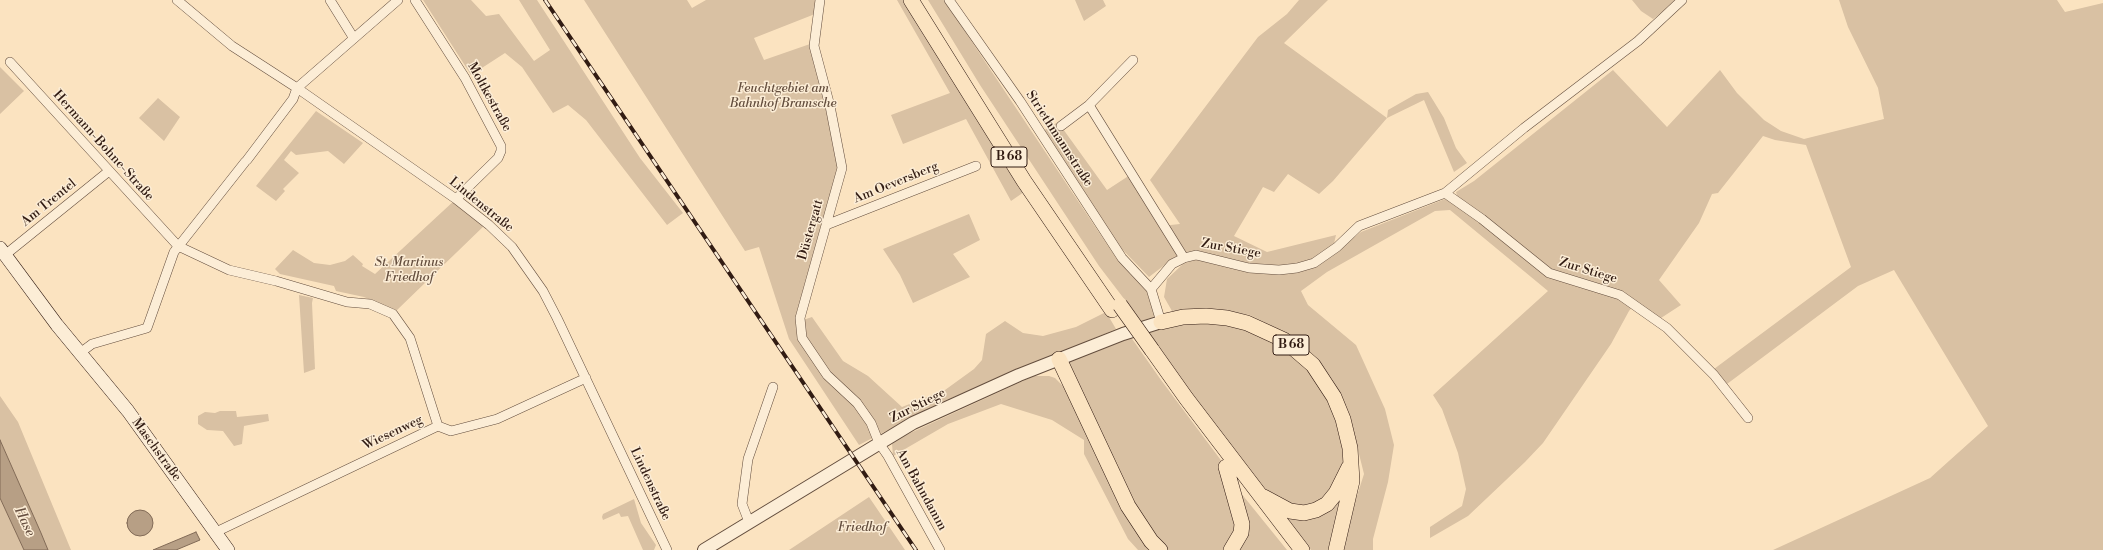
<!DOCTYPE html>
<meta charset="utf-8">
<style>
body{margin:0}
canvas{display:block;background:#fbe3c0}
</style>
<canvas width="2103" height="550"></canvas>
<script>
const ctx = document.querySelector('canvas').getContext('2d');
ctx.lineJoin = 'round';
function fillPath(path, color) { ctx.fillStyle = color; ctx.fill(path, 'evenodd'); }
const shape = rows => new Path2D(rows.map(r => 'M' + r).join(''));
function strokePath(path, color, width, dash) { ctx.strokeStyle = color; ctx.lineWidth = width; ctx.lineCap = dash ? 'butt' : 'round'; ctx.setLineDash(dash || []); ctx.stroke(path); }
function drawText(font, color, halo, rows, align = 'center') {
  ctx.font = font + ' "Libre Bodoni",serif'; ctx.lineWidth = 3; ctx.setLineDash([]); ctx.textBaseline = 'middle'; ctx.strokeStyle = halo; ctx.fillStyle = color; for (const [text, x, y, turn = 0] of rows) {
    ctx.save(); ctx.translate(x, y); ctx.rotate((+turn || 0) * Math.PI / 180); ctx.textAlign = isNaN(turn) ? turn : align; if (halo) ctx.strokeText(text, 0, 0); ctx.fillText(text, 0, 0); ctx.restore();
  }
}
fillPath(shape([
 [423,0,471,0,486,16,499,14,534,61,550,50,519,0,537,0,640,158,683,213,667,225,586,120,568,105,553,113,522,67,505,53,471,75],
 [584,0,687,0,692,8,706,0,817,0,815,14,754,38,764,60,810,44,839,164,796,315,797,322,812,317,843,361,868,376,902,407,945,390,974,369,982,360,986,334,1005,321,1023,333,1043,336,1076,327,1106,312,1116,329,942,402,859,445,789,339,759,247,745,251],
 [897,0,905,0,1024,192,1011,201,966,119,903,144,891,115,950,93],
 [928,0,944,0,1116,258,1145,289,1153,302,1156,316,1141,321,1099,266,980,85],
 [1075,0,1103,0,1106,6,1084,21],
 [1299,0,1328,0,1284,43,1387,118,1388,110,1416,94,1428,92,1444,118,1456,148,1467,163,1454,172,1424,100,1387,118,1333,181,1319,194,1288,174,1274,192,1263,187,1234,236,1267,252,1336,235,1331,256,1361,232,1445,199,1482,216,1457,196,1456,192,1474,181,1613,70,1667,127,1720,70,1737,93,1764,120,1781,131,1804,139,1884,119,1878,88,1848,27,1839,0,2057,0,2065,12,2103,3,2103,550,1773,550,1930,478,1988,426,1894,270,1858,286,1727,384,1714,369,1851,267,1806,145,1775,140,1763,136,1718,193,1712,194,1699,223,1659,280,1681,305,1661,318,1636,302,1629,311,1611,344,1543,443,1525,462,1468,516,1430,538,1430,527,1462,506,1466,489,1458,453,1442,409,1433,395,1548,291,1450,210,1435,211,1327,272,1301,291,1308,305,1356,345,1385,409,1394,445,1388,482,1373,539,1373,550,1344,550,1344,536,1364,474,1348,410,1332,379,1315,356,1299,343,1274,327,1250,315,1225,311,1172,311,1164,297,1167,279,1183,264,1197,259,1198,252,1175,257,1149,277,1120,247,1043,131,1058,122,1107,190,1130,175,1161,226,1180,224,1150,180,1258,37,1287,14],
 [1632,0,1677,0,1653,19,1641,11],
 [0,67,24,91,0,114],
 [158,98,180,117,164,141,139,118],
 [316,111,363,143,344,164,328,151,296,155,291,151,284,160,299,173,283,189,285,191,276,201,256,186],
 [456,199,487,223,396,311,364,297,336,291,334,286,280,274,275,269,293,250,314,263,330,265,345,261,353,255,363,264,362,266,375,274],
 [969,214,980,240,953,254,970,277,913,303,900,275,883,249],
 [299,295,313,298,312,303,315,369,304,373],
 [1161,322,1247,323,1313,365,1350,448,1336,493,1304,513,1259,495,1137,330],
 [1128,333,1161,380,1226,467,1240,512,1231,550,1160,550,1151,541,1059,359],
 [1034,376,1049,376,1055,378,1065,388,1154,550,1138,550,1128,539,1084,454,1084,440,1052,420,1001,404,948,424,893,456,892,444,895,440],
 [0,396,18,422,71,550,48,550,0,440],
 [220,411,236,411,237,417,268,414,269,421,244,426,242,444,234,446,223,431,207,430,198,424,198,416,205,412,215,413],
 [1236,487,1287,550,1237,550],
 [1341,492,1333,550,1311,550,1278,510,1287,514],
 [869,497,905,550,789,550],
 [0,498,11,522,24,550,0,550],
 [634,499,641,523,656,545,654,550,643,550,628,516,621,517,619,513,603,520,602,517,603,514]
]), '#d9c1a3');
const water = shape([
 [0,440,41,533,48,550,24,550,0,498,0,440],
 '127 523a13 13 0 1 1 26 0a13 13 0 1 1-26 0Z',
 [196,532,200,540,176,550,153,550,196,532]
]);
fillPath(water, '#b79f85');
strokePath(water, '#826b57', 1);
const minor = shape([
 [177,0,232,46,297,88,456,199,489,225,512,247,543,291,557,318,667,550],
 [330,0,353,37],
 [415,0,465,78,501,146,501,151,498,158,456,199],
 [820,0,814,46,830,106,842,168,800,318,802,338,827,375,857,403,871,423,879,443,888,456,940,550],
 [949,0,1020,101,1122,258,1151,289,1161,322],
 [10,62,178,246,229,270,276,281,347,302,370,304,393,314,410,338,438,426],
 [1089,105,1184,258],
 [1061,126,1089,105,1133,60],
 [247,160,293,99,297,88,398,0],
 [1445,193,1482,219,1549,273,1620,295,1667,328,1714,375,1748,418],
 [826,225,976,166],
 [5,255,109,171],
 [1151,289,1172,264,1184,258,1196,255,1249,268,1279,270,1297,268,1314,263,1337,247,1359,226,1445,193,1524,128,1638,41,1682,0],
 [80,353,92,344,147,328,174,252,245,162],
 [749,522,742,504,748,459,773,387],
 [216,532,438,426,451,431,497,419,586,378]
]);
const tertiary = shape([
 [704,550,913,423,1019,375,1123,334,1161,322]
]);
const secondary = shape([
 [0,248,57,325,128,411,228,550]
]);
const trunk = shape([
 [911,0,1024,181,1112,310],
 [1161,322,1183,317,1206,316,1227,318,1247,323,1284,340,1313,365,1334,397,1343,419,1350,448,1352,481,1336,550],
 [1152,350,1186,398,1302,550],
 [1059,359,1128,506,1151,541,1160,550],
 [1226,467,1242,524,1241,533,1231,550],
 [1264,497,1290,511,1304,513,1316,510,1327,504,1336,493,1349,467]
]);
strokePath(minor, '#644e3e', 10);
strokePath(tertiary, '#644e3e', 14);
strokePath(secondary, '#321c13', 14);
strokePath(trunk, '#321c13', 16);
strokePath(minor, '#fcedd6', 9);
strokePath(tertiary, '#fcedd6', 12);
strokePath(secondary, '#fcedd6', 13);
strokePath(trunk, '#fbe3c0', 15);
const rail = shape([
 [545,0,916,550]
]);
strokePath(rail, '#321c13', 4);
strokePath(rail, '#fcedd6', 2.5, [8]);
const trunkBridge = shape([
 [1120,305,1152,350]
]);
strokePath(trunkBridge, '#321c13', 16, []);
strokePath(trunkBridge, '#fbe3c0', 15);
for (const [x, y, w] of [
 [1009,157,36],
 [1291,345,36]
]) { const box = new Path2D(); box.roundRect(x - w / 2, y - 10, w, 20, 3); ctx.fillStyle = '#fcedd6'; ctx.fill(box); strokePath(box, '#321c13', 1); }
drawText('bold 12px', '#321c13', null, [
 ["B 68",1009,157],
 ["B 68",1291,345]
]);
drawText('italic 13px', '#644e3e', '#fcedd6', [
 ["Feuchtgebiet am",783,89],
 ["Bahnhof Bramsche",783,104],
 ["St. Martinus",409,263],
 ["Friedhof",409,278],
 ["Friedhof",862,528]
]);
drawText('13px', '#321c13', '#fcedd6', [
 ["Moltkestraße",489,97,61],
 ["Striethmannstraße",1059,139,57],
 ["Hermann-Bohne-Straße",103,146,48],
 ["Am Oeversberg",896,183,-22],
 ["Am Trentel",49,203,-39],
 ["Lindenstraße",481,205,39],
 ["Düstergatt",811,230,-74],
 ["Zur Stiege",1231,249,10],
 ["Zur Stiege",1588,271,17],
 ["Zur Stiege",918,406,-27],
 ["Wiesenweg",393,433,-25],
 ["Maschstraße",156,450,54],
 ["Lindenstraße",650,484,65],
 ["Am Bahndamm",921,490,61]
]);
drawText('italic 14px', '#675041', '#fcedd6', [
 ["Hase",24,522,65]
]);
</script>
